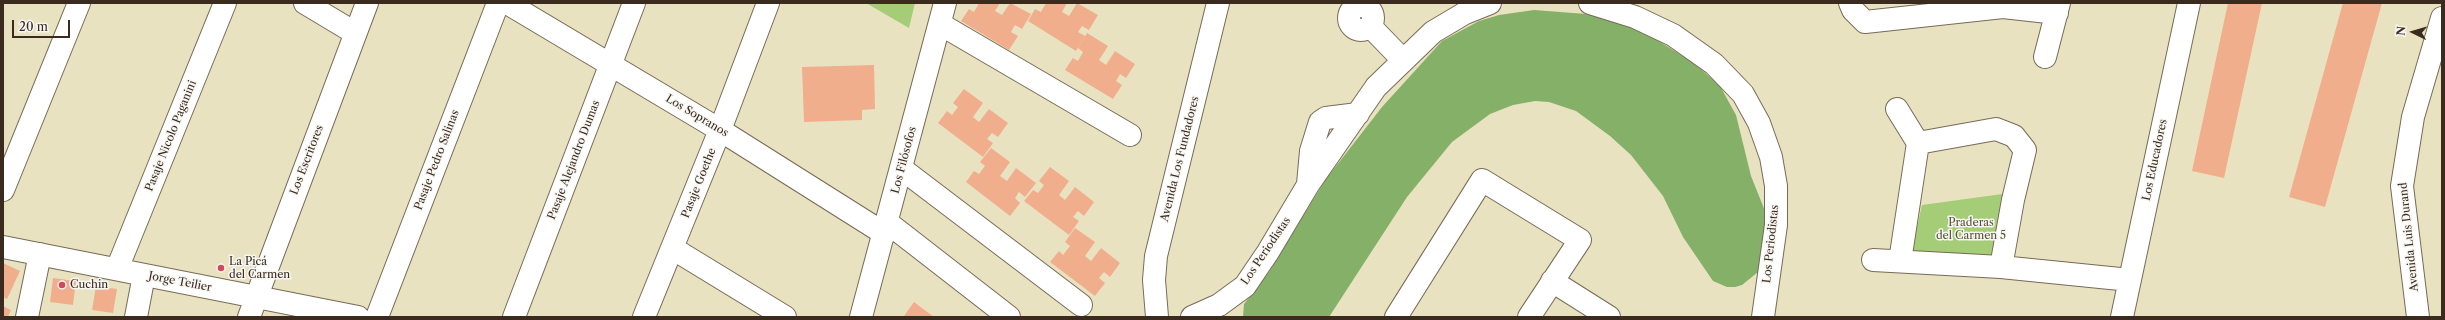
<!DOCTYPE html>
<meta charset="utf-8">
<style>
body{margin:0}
#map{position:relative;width:2445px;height:320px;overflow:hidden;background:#e9e2c1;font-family:"Libre Caslon Text",serif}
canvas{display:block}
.frame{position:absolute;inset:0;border:4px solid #3b2a1e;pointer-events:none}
.north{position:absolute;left:2393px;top:12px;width:40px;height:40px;-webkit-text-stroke:3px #f6f6f2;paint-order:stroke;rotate:275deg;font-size:11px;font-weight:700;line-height:16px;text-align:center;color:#3b2a1e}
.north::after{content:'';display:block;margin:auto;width:14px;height:18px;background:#3b2a1e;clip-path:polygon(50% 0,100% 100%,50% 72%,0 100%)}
.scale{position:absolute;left:12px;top:20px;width:58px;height:18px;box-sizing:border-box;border:2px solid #3b2a1e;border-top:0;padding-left:5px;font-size:12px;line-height:14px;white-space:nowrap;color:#3b2a1e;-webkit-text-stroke:3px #f6f6f2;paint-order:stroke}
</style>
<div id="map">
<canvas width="2445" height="320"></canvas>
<div class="frame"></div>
<div class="north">N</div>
<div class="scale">20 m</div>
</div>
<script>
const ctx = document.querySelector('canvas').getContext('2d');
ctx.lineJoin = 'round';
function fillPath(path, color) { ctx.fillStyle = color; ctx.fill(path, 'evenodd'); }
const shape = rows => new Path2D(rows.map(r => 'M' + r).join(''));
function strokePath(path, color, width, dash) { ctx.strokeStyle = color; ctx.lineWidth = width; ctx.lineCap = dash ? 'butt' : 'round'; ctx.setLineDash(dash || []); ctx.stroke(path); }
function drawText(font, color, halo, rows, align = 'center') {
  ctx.font = font + ' "Libre Caslon Text",serif'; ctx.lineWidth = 3; ctx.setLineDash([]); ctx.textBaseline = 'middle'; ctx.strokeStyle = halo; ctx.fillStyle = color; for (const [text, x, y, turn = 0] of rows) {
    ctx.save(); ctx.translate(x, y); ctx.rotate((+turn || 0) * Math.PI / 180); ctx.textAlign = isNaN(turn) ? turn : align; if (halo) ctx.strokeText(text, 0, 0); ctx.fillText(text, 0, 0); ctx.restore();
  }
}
fillPath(shape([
 [866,3,915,3,909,28],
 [2010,193,1997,262,1911,254,1922,205]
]), '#a5cc77');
fillPath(shape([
 [1534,10,1586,14,1618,21,1651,36,1695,64,1720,86,1736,115,1751,176,1767,216,1764,262,1758,272,1742,285,1735,287,1727,287,1713,281,1683,237,1663,196,1631,155,1610,136,1576,111,1549,102,1535,101,1513,105,1490,114,1452,142,1407,197,1329,317,1243,317,1244,304,1269,272,1326,179,1382,107,1442,41,1479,21,1499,15]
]), '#84b068');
fillPath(shape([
 [979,3,1000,3,995,11,1002,15,1010,3,1031,14,1022,29,1015,25,1011,32,1018,36,1009,50,961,21,969,9,974,12],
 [1046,3,1067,3,1062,12,1069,16,1077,3,1098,15,1089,30,1082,26,1078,32,1085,36,1076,51,1028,21,1035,9,1041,12],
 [2228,3,2262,3,2224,178,2192,171],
 [2343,3,2382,3,2325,207,2289,197],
 [1087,33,1108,46,1099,60,1106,65,1115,51,1135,64,1126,78,1120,74,1116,81,1122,85,1113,99,1065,70,1073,58,1078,61,1083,52,1078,48],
 [874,65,875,109,862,110,862,120,804,122,802,67],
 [964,89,983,103,973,117,979,122,989,109,1008,123,998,137,992,133,987,139,993,143,983,157,938,123,947,111,952,115,958,107,953,103],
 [991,148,1010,162,1000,176,1007,181,1016,168,1036,183,1025,197,1019,192,1015,198,1020,203,1010,216,966,182,974,171,979,174,985,166,980,162],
 [1050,167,1069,181,1059,195,1065,200,1075,187,1094,202,1084,216,1078,211,1073,217,1079,221,1069,235,1024,201,1033,190,1038,193,1044,185,1039,181],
 [1075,228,1095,242,1085,256,1091,261,1101,248,1120,263,1110,277,1104,272,1099,278,1105,283,1095,296,1050,262,1059,251,1063,255,1070,246,1065,242],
 [3,263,20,271,7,299,3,297],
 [53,278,76,281,73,305,50,302],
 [96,286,117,289,113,313,92,310],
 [914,302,934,317,904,316],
 [3,306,11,310,8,317,3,317]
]), '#f1ae8d');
const minor = shape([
 [305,3,355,33],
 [507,3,720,130,885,234],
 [1590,3,1635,17,1673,35,1714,64,1743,94,1759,123,1771,157,1776,186,1776,225,1763,317],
 [1850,3,1853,10,1865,22,2003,7,2057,13],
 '1349 18a12 12 0 1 1 24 0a12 12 0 1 1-24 0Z',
 [940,24,1130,135],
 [1370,26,1402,59],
 [2045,57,2059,3],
 [1897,109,1918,143,1900,261],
 [1918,143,1996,129,2014,136,2025,150,2013,200,2001,267],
 [902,169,1081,305],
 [1308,184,1311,151,1320,122,1326,118,1358,114],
 [3,190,79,3],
 [888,223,1009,317],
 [3,247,358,317],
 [672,248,785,317],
 [1873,260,2001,267,2130,280],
 [117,269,225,3],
 [1552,281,1609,317],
 [27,317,40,254],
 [136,317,144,275],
 [249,317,367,3],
 [377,317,498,3],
 [514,317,634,3],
 [644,317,720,130,768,3],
 [861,317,945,3],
 [1157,317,1154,280,1156,256,1218,3],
 [1192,317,1219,305,1245,286,1268,252,1308,185,1376,87,1433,32,1465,13,1490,3],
 [1396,317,1482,180,1580,240,1529,317],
 [2122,317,2189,3],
 [2418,317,2402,186,2413,117,2442,18]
]);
strokePath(minor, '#786a57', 24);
strokePath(minor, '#fff', 22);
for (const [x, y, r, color] of [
 [221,268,4,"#d1495b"],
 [62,285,4,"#d1495b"]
]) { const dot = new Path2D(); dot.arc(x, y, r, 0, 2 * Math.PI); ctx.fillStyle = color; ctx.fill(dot); strokePath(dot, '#f6f6f2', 1.5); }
drawText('11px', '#3b2a1e', '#f6f6f2', [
 ["Los Sopranos",697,116,31],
 ["Pasaje Nicolo Paganini",171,136,-68],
 ["Avenida Los Fundadores",1180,159,-76],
 ["Los Escritores",307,160,-69],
 ["Pasaje Pedro Salinas",437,160,-69],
 ["Pasaje Alejandro Dumas",574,160,-69],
 ["Los Filósofos",904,160,-75],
 ["Los Educadores",2155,160,-78],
 ["Pasaje Goethe",699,183,-68],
 ["Avenida Luis Durand",2409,237,-96],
 ["Los Periodistas",1771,244,-84],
 ["Los Periodistas",1266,251,-56],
 ["Jorge Teilier",180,282,11]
]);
drawText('11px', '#565234', '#f6f6f2', [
 ["Praderas",1971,223],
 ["del Carmen 5",1971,236]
]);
drawText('11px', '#3b2a1e', '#f6f6f2', [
 ["La Picá",229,262],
 ["del Carmen",229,275],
 ["Cuchin",70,285]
], 'left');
</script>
